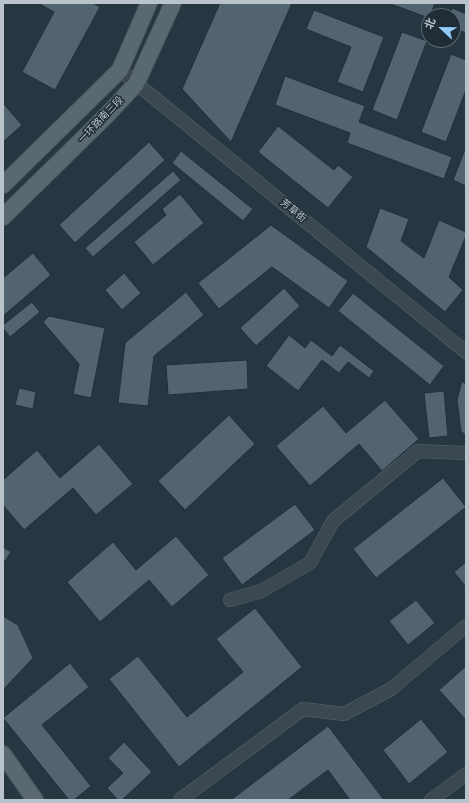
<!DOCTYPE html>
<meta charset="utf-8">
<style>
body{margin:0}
#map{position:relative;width:469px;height:803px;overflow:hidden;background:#273742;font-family:"DejaVu Sans","Noto Sans SC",sans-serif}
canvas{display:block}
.frame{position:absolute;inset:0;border:4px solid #b8c3cc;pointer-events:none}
.north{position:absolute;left:421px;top:8px;width:40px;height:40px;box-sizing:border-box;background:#202d37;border:1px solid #5d6973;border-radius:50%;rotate:292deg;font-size:11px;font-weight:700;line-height:16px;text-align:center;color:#b8c3cc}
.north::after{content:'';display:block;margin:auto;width:14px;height:18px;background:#93caf6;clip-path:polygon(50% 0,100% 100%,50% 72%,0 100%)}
</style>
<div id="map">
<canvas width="469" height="803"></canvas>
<div class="frame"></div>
<div class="north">北</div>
</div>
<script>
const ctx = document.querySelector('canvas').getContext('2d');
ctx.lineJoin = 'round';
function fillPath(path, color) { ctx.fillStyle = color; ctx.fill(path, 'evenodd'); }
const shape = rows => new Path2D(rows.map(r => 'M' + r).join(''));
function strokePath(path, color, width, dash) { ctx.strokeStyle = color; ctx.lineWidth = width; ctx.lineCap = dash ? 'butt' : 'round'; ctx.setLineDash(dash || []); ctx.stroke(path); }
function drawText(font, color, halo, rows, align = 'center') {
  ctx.font = font + ' "DejaVu Sans","Noto Sans SC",sans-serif'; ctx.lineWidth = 3; ctx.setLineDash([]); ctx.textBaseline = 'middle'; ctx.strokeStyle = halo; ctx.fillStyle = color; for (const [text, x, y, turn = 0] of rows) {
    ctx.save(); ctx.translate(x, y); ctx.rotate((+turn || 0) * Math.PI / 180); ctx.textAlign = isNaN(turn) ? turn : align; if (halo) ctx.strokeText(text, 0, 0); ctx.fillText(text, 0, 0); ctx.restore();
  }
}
const building = shape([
 [38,3,93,3,100,7,55,90,22,72,54,12,38,3],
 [220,3,292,3,231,142,182,89,220,3],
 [388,3,435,3,429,18,388,3],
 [452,8,466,14,466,33,453,28,453,16,449,16,452,8],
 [314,10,384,37,363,92,337,82,351,47,306,29,314,10],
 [402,32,427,41,397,120,372,110,402,32],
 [451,54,466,60,466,90,446,142,421,132,451,54],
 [285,76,365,106,359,122,452,157,444,179,347,143,350,133,275,105,285,76],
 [3,103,22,125,3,142,3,103],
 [278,126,334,170,338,165,353,177,328,208,258,152,278,126],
 [149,142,165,160,75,243,59,225,149,142],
 [466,147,466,186,453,180,466,147],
 [181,151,253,209,243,221,172,163,181,151],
 [173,171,181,180,93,257,85,248,173,171],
 [180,194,204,223,153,265,134,242,166,215,162,209,180,194],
 [380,208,409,219,401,241,424,258,439,220,466,232,466,236,449,277,463,290,445,312,366,247,380,208],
 [271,225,348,281,329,308,272,267,219,309,198,283,271,225],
 [33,253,51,275,3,316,3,278,33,253],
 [124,273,141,293,122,310,105,290,124,273],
 [284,288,300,306,256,346,240,328,284,288],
 [186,292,204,315,154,356,148,406,118,403,125,343,186,292],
 [353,293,444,366,430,385,338,311,353,293],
 [32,302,40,312,10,337,3,328,3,325,32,302],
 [49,316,105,328,91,398,73,394,79,364,43,322,49,316],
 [289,335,305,348,311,340,332,356,340,345,374,371,369,378,348,362,339,373,322,360,298,391,266,366,289,335],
 [247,360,248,389,168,395,166,365,247,360],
 [462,381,466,385,466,436,461,431,457,400,462,381],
 [19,388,36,392,33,409,15,405,19,388],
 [444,391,448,436,429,438,424,393,444,391],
 [385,400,419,439,382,471,359,444,310,486,276,446,323,406,346,433,385,400],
 [229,415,255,444,185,510,158,481,229,415],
 [99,444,133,484,96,515,73,488,24,530,3,505,3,480,37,450,60,478,99,444],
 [443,478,466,507,376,578,353,549,443,478],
 [295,504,315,530,242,585,222,558,295,504],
 [176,536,209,575,172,607,149,580,100,622,67,582,113,542,136,570,176,536],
 [3,547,11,552,3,564,3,547],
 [466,562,466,587,454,572,466,562],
 [416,600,435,623,408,645,389,621,416,600],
 [255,608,302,667,179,767,109,679,138,656,187,717,243,672,216,639,255,608],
 [3,616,18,625,33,658,3,690,3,616],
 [70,663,89,687,42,725,91,786,74,800,69,800,3,718,70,663],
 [466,666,466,720,439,690,466,666],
 [421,719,448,752,409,784,383,750,421,719],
 [328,726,384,800,350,800,328,770,288,800,231,800,328,726],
 [124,742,152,772,122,800,118,800,107,788,123,773,108,758,124,742]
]);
fillPath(building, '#52646f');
strokePath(building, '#222f39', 1);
const minor = shape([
 [120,70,466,352],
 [230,600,261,591,310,563,333,521,418,451,466,453],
 [180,800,303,709,344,714,391,689,466,626],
 [431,800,466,774]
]);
const major = shape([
 [3,185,120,70,149,3],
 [3,217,106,116,136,84,173,3],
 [3,754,35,800]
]);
strokePath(minor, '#59666f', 14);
strokePath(major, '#48545e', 18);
strokePath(minor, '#3b4852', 13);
strokePath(major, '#5a6871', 16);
drawText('10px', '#b8c3cc', '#202d37', [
 ["一环路南三段",101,120,-46],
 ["芳草街",293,211,39]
]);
</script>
